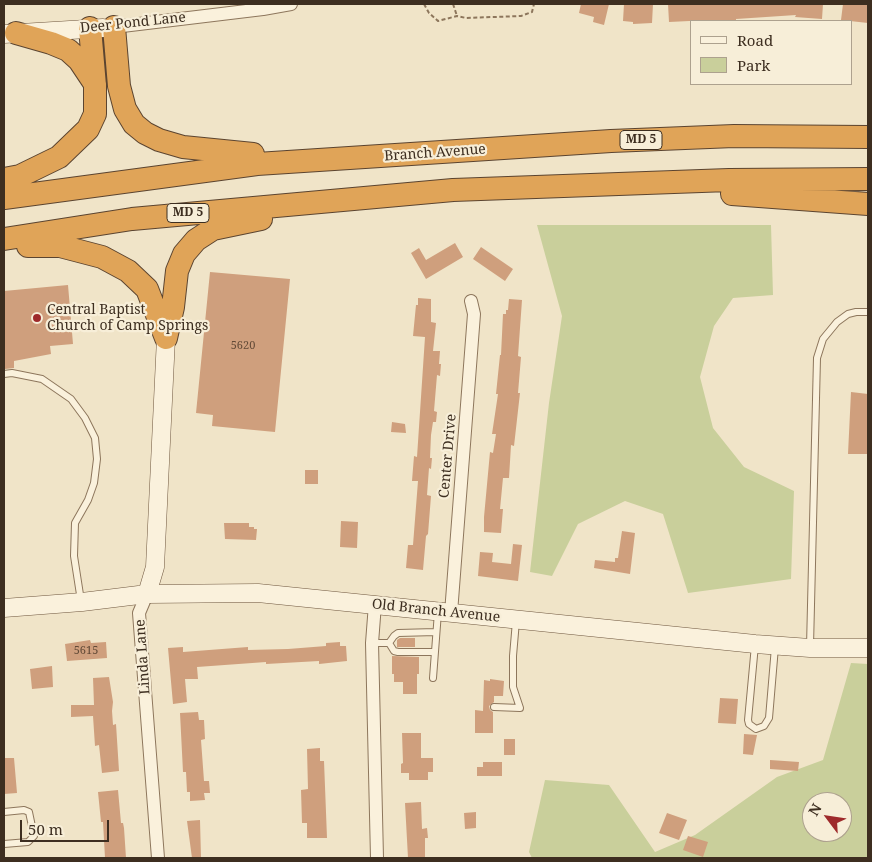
<!DOCTYPE html>
<style>
body{margin:0}
#map{position:relative;width:872px;height:862px;overflow:hidden;background:#f0e4c8;font-family:"Noto Serif",serif}
canvas{display:block}
.frame{position:absolute;inset:0;border:5px solid #3d2e20;pointer-events:none}
.legend{position:absolute;left:690px;top:20px;width:162px;height:65px;box-sizing:border-box;background:#f7eed8;border:1px solid #ada18e;margin:0;padding:6px 9px;list-style:none;font-size:15px;color:#3d2e20}
.legend li{display:flex;align-items:center;gap:10px;height:25px}
.legend b{width:25px;border:1px solid #ada18e}
.north{position:absolute;left:802px;top:792px;width:50px;height:50px;box-sizing:border-box;background:#f7eed8;border:1px solid #ada18e;border-radius:50%;rotate:301deg;font-size:14px;font-weight:700;line-height:20px;text-align:center;color:#3d2e20}
.north::after{content:'';display:block;margin:auto;width:18px;height:22px;background:#9e2a2b;clip-path:polygon(50% 0,100% 100%,50% 72%,0 100%)}
.scale{position:absolute;left:20px;top:820px;width:89px;height:22px;box-sizing:border-box;border:2px solid #3d2e20;border-top:0;padding-left:6px;font-size:15px;line-height:18px;white-space:nowrap;color:#3d2e20;-webkit-text-stroke:4px #f7eed8;paint-order:stroke}
</style>
<div id="map">
<canvas width="872" height="862"></canvas>
<div class="frame"></div>
<ul class="legend">
<li><b style="height:6px;background:#faf1dc"></b>Road</li>
<li><b style="height:14px;background:#c9cf9b"></b>Park</li>
</ul>
<div class="north">N</div>
<div class="scale">50 m</div>
</div>
<script>
const ctx = document.querySelector('canvas').getContext('2d');
ctx.lineJoin = 'round';
function fillPath(path, color) { ctx.fillStyle = color; ctx.fill(path, 'evenodd'); }
const shape = rows => new Path2D(rows.map(r => 'M' + r).join(''));
function strokePath(path, color, width, dash) { ctx.strokeStyle = color; ctx.lineWidth = width; ctx.lineCap = dash ? 'butt' : 'round'; ctx.setLineDash(dash || []); ctx.stroke(path); }
function drawText(font, color, halo, rows, align = 'center') {
  ctx.font = font + ' "Noto Serif",serif'; ctx.lineWidth = 4.5; ctx.setLineDash([]); ctx.textBaseline = 'middle'; ctx.strokeStyle = halo; ctx.fillStyle = color; for (const [text, x, y, turn = 0] of rows) {
    ctx.save(); ctx.translate(x, y); ctx.rotate((+turn || 0) * Math.PI / 180); ctx.textAlign = isNaN(turn) ? turn : align; if (halo) ctx.strokeText(text, 0, 0); ctx.fillText(text, 0, 0); ctx.restore();
  }
}
fillPath(shape([
 [537,225,771,225,773,295,733,298,714,326,700,377,713,428,744,467,794,491,791,579,688,593,663,514,625,501,578,524,552,576,530,572,549,403,562,316],
 [851,663,868,664,868,858,532,858,529,852,545,780,609,785,655,852,695,835,777,777,823,760],
 [812,802,842,802,842,832,812,832]
]), '#c9cf9b');
fillPath(shape([
 [581,4,609,4,604,25,593,22,594,17,579,13],
 [624,4,653,4,652,23,633,24,633,22,623,21],
 [668,4,823,4,822,19,795,17,796,15,736,19,736,21,710,21,710,20,669,22],
 [843,4,868,4,868,23,841,20],
 [455,243,463,257,426,279,411,253,419,248,426,260],
 [481,247,513,269,505,281,473,259],
 [210,272,290,279,275,432,212,426,213,415,196,413],
 [68,285,73,344,50,346,51,354,14,361,14,368,5,369,4,291],
 [418,298,431,299,431,322,436,323,433,351,440,351,439,364,441,364,440,376,437,375,434,411,437,412,436,422,433,422,431,435,430,458,432,458,431,469,429,468,427,495,431,496,428,534,426,536,423,570,406,568,408,545,413,545,418,481,412,481,414,456,417,457,425,337,413,336,416,305,418,305],
 [509,299,522,300,518,356,521,357,518,393,520,393,514,446,511,445,509,478,503,478,500,509,503,509,501,533,484,532,484,517,490,452,493,453,496,434,492,434,498,394,496,394,500,355,501,355,503,314,506,314,506,310,508,310],
 [851,392,868,394,868,454,848,454],
 [392,422,405,424,406,433,391,432],
 [305,470,318,470,318,484,305,484],
 [341,521,358,522,357,548,340,547],
 [224,523,249,523,249,527,254,527,254,529,257,529,256,540,225,539],
 [622,531,635,533,630,574,594,568,595,560,615,562,615,558,618,558],
 [513,544,522,545,518,581,478,576,480,552,493,553,492,562,511,564],
 [400,638,415,638,415,647,397,647,397,640],
 [90,640,91,643,106,642,107,658,67,661,65,644],
 [340,642,340,646,346,646,347,661,319,664,319,661,266,664,266,662,197,667,198,679,185,679,187,702,173,704,168,648,183,647,183,652,248,647,248,650,288,649,326,646,326,643],
 [392,656,419,657,419,674,417,674,417,694,403,694,403,682,394,682,394,674,392,674],
 [52,666,53,687,32,689,30,669],
 [109,677,113,702,112,711,113,725,116,724,119,771,102,773,99,745,95,746,93,716,71,717,71,705,94,705,93,678],
 [490,679,504,681,503,696,494,696,494,702,489,706,490,710,493,712,493,733,475,733,475,710,483,711,484,680,490,681],
 [720,698,738,699,736,724,718,723],
 [198,712,199,720,204,720,205,739,201,740,204,781,209,781,210,793,204,793,205,800,190,801,190,792,187,792,186,772,183,772,180,713],
 [402,733,421,733,421,758,433,758,433,772,428,772,428,780,409,780,409,773,401,773,401,764,403,763],
 [744,734,757,735,753,755,743,754],
 [504,739,515,739,515,755,504,755],
 [320,748,320,761,324,761,327,838,307,838,307,823,302,823,301,790,308,789,307,749],
 [4,758,14,758,17,793,4,794],
 [770,760,799,762,798,771,770,769],
 [483,762,502,762,502,776,477,776,477,767,483,767],
 [118,790,121,823,123,823,124,828,126,858,105,858,103,822,101,822,98,792],
 [421,802,422,829,427,828,428,838,425,838,425,858,408,858,405,803],
 [476,812,476,828,465,829,464,813],
 [667,813,687,820,679,840,659,833],
 [200,820,201,858,192,858,187,821],
 [688,836,708,842,703,857,683,850]
]), '#cf9f7d');
const lane = shape([
 [4,374,12,373,42,379,71,399,85,418,95,438,97,459,94,483,88,500,75,523,74,556,81,601],
 [372,643,389,643,394,651,398,652,434,652],
 [389,643,394,636,398,633,436,632],
 [755,645,748,720,749,724,756,729,764,726,769,718,775,647],
 [810,646,817,358,823,339,837,322,848,314,856,312,868,312],
 [433,678,438,612],
 [494,707,520,708,513,687,513,656,516,621],
 [4,812,24,810,29,812,34,836,28,842,4,844]
]);
const street = shape([
 [114,27,263,9,291,4],
 [147,594,139,613,158,858],
 [375,604,372,643,377,858],
 [451,613,474,314,471,301]
]);
const secondary = shape([
 [4,34,103,28],
 [147,594,155,567,166,338],
 [4,608,82,602,147,594,258,593,755,644,810,648,868,648]
]);
const highway = shape([
 [114,27,119,86,125,109,134,124,145,133,159,140,183,147,253,154],
 [16,33,51,43,68,50,79,60,95,84],
 [4,179,20,176,59,157,88,129,95,114,95,86,90,28],
 [732,194,868,204],
 [4,198,257,164,611,141,734,136,868,137],
 [4,239,132,219,453,190,729,180,868,179],
 [28,246,60,246,102,257,128,271,147,289,166,338],
 [166,338,173,307,177,271,184,254,196,240,213,229,261,219]
]);
strokePath(lane, '#8d765c', 8);
strokePath(street, '#8d765c', 14);
strokePath(secondary, '#6f573f', 19);
strokePath(highway, '#5b4430', 24);
strokePath(shape([
 [424,4,429,13,438,21,457,16,466,18,521,16,532,12,534,4],
 [453,4,457,16]
]), '#8d765c', 2, [4, 2.5]);
strokePath(lane, '#faf1dc', 6);
strokePath(street, '#faf1dc', 12);
strokePath(secondary, '#faf1dc', 18);
strokePath(highway, '#e0a458', 22);
for (const [x, y, r, color] of [
 [37,318,5,"#9e2a2b"]
]) { const dot = new Path2D(); dot.arc(x, y, r, 0, 2 * Math.PI); ctx.fillStyle = color; ctx.fill(dot); strokePath(dot, '#f7eed8', 2); }
drawText('11px', '#624a37', null, [
 ["5620",243,346],
 ["5615",86,651]
]);
for (const [x, y, w] of [
 [641,140,42],
 [188,213,42]
]) { const box = new Path2D(); box.roundRect(x - w / 2, y - 9.5, w, 19, 4); ctx.fillStyle = '#f7eed8'; ctx.fill(box); strokePath(box, '#3d2e20', 1); }
drawText('bold 12px', '#3d2e20', null, [
 ["MD 5",641,140],
 ["MD 5",188,213]
]);
drawText('14px', '#3d2e20', '#f7eed8', [
 ["Deer Pond Lane",133,23,-6],
 ["Branch Avenue",435,153,-4],
 ["Center Drive",448,456,-85],
 ["Old Branch Avenue",436,611,6],
 ["Linda Lane",143,657,-94]
]);
drawText('14px', '#3d2e20', '#f7eed8', [
 ["Central Baptist",47,310],
 ["Church of Camp Springs",47,326]
], 'left');
</script>
